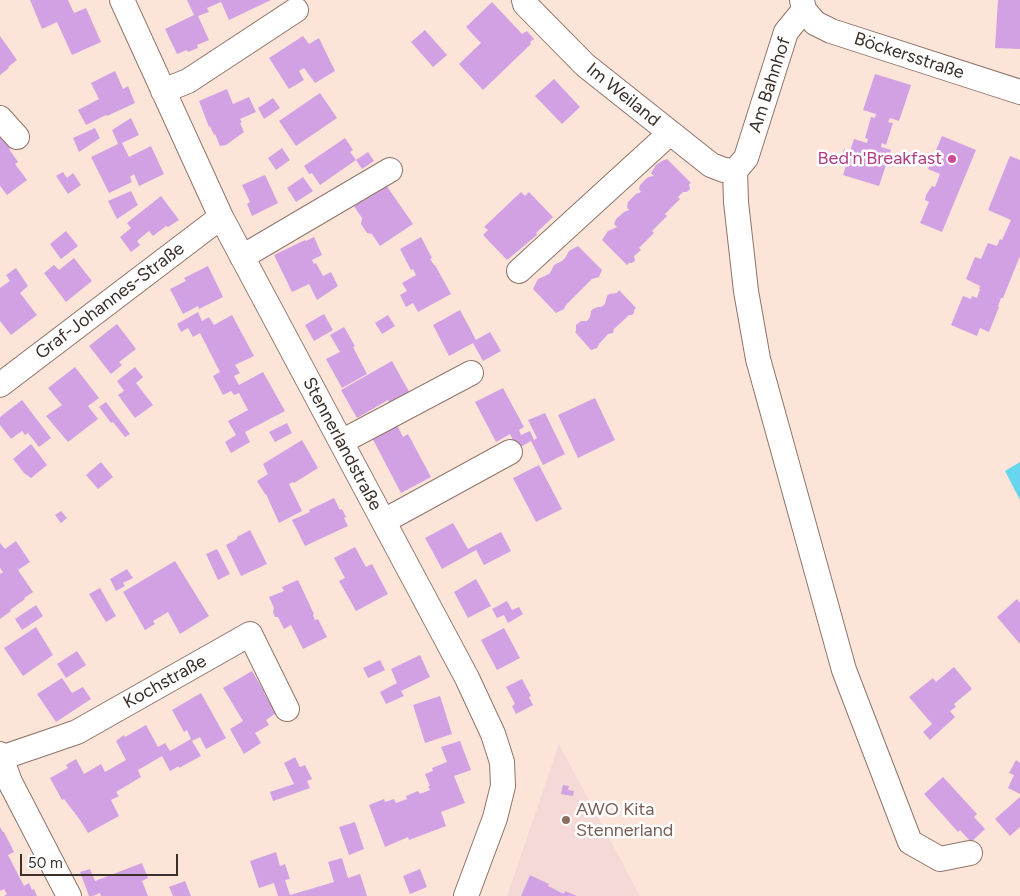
<!DOCTYPE html>
<meta charset="utf-8">
<style>
body{margin:0}
#map{position:relative;width:1020px;height:896px;overflow:hidden;background:#fde4d9;font-family:Figtree,sans-serif}
canvas{display:block}
.scale{position:absolute;left:20px;top:854px;width:158px;height:22px;box-sizing:border-box;border:2px solid #3b302a;border-top:0;padding-left:6px;font-size:15px;line-height:18px;white-space:nowrap;color:#3b302a;-webkit-text-stroke:4px #fff;paint-order:stroke}
</style>
<div id="map">
<canvas width="1020" height="896"></canvas>
<div class="scale">50 m</div>
</div>
<script>
const ctx = document.querySelector('canvas').getContext('2d');
ctx.lineJoin = 'round';
function fillPath(path, color) { ctx.fillStyle = color; ctx.fill(path, 'evenodd'); }
const shape = rows => new Path2D(rows.map(r => 'M' + r).join(''));
function strokePath(path, color, width, dash) { ctx.strokeStyle = color; ctx.lineWidth = width; ctx.lineCap = dash ? 'butt' : 'round'; ctx.setLineDash(dash || []); ctx.stroke(path); }
function drawText(font, color, halo, rows, align = 'center') {
  ctx.font = font + ' Figtree,sans-serif'; ctx.lineWidth = 5; ctx.setLineDash([]); ctx.textBaseline = 'middle'; ctx.strokeStyle = halo; ctx.fillStyle = color; for (const [text, x, y, turn = 0] of rows) {
    ctx.save(); ctx.translate(x, y); ctx.rotate((+turn || 0) * Math.PI / 180); ctx.textAlign = isNaN(turn) ? turn : align; if (halo) ctx.strokeText(text, 0, 0); ctx.fillText(text, 0, 0); ctx.restore();
  }
}
fillPath(shape([
 [559,744,640,896,507,896]
]), '#f4d9d7');
fillPath(shape([
 [1020,462,1020,500,1005,471]
]), '#66d6ee');
fillPath(shape([
 [30,0,68,0,74,13,86,8,101,42,72,55,57,22,42,29],
 [187,0,271,0,229,20,221,2,207,8,209,12,198,16,209,40,197,45,198,48,188,52,187,50,177,54,165,29,194,15],
 [998,0,1020,0,1020,49,995,48],
 [492,2,522,34,527,31,534,39,530,42,531,44,483,90,459,64,481,43,466,27],
 [425,30,447,55,433,67,411,42],
 [0,36,17,60,8,67,9,68,0,75],
 [303,36,309,44,319,38,335,71,315,83,304,68,299,71,304,80,289,89,269,58],
 [115,71,123,89,128,86,135,103,107,116,106,115,86,125,78,110,99,99,91,83],
 [875,74,911,85,899,121,890,118,888,122,893,123,886,145,882,143,881,147,891,150,879,186,843,175,847,163,840,161,844,149,850,151,854,139,867,143,868,139,865,138,871,117,875,118,876,114,863,110],
 [554,79,580,107,562,124,535,96],
 [227,89,233,104,249,97,256,112,240,119,242,123,240,123,244,132,226,145,220,146,215,134,214,135,210,126,209,127,199,101],
 [320,93,337,118,296,146,279,121],
 [273,98,280,108,264,119,258,108],
 [131,118,139,135,122,143,129,157,151,146,164,174,139,186,134,174,130,177,132,182,109,193,91,157,118,144,112,130],
 [95,128,100,138,79,152,73,138],
 [0,135,13,147,9,149,18,162,15,164,27,180,7,195,0,186],
 [942,136,976,150,942,232,920,223,929,202,925,200,926,195,932,186,935,187,940,174,928,169],
 [345,138,353,150,350,152,356,160,368,152,374,161,362,169,356,160,320,185,312,173,309,174,304,166],
 [282,148,290,160,276,170,268,158],
 [1010,156,1020,160,1020,256,1003,298,1001,298,998,306,999,307,989,332,980,328,977,336,951,325,963,296,971,299,972,296,977,298,980,289,979,289,980,286,966,279,975,257,981,259,988,243,997,246,1000,239,1002,240,1011,220,988,210],
 [667,159,691,183,689,184,690,189,687,192,683,192,678,197,680,199,665,214,667,216,652,231,654,233,639,248,641,250,634,256,635,261,632,263,629,263,627,265,602,240,608,231,617,227,614,224,616,219,624,212,629,210,627,207,628,202,636,194,641,192,639,189,640,185,648,177,654,176,651,173,656,165,662,161],
 [63,172,67,178,73,173,81,185,68,194,56,176],
 [265,175,278,203,252,216,247,204,250,202,242,185],
 [303,177,313,191,296,202,287,188],
 [386,185,413,224,380,246,372,234,367,233,361,224,362,218,354,206],
 [131,191,138,205,117,219,108,201],
 [521,192,525,196,529,192,553,217,536,233,537,235,507,260,483,235,488,230,484,227],
 [161,196,179,220,168,227,166,226,153,236,149,231,137,241,140,245,131,252,120,237,131,228,127,223],
 [66,231,78,246,61,259,50,244],
 [314,237,322,255,312,260,314,264,316,263,323,276,331,272,338,286,317,300,309,284,292,292,274,255,305,240,306,241],
 [421,237,432,258,430,259,434,265,435,265,451,294,418,312,413,303,406,307,400,295,407,291,402,283,416,275,413,269,411,270,400,249],
 [578,246,602,270,599,277,592,279,566,305,564,309,556,313,533,289,538,279,547,275,550,273,554,265,562,261,565,258,569,251],
 [74,258,92,281,66,302,44,273,54,265,59,270],
 [208,266,223,297,199,309,198,306,183,314,170,289,186,281,184,278],
 [16,268,28,286,20,293,37,315,11,335,0,321,0,288,10,281,6,275],
 [619,290,636,308,634,310,634,313,632,315,629,315,614,329,613,333,608,334,599,344,597,348,591,350,575,332,576,331,576,325,581,321,587,321,590,317,591,311,593,309,598,307,601,307,605,304,607,296,609,294,617,293],
 [460,310,476,340,490,332,501,351,483,361,473,343,449,356,433,325],
 [198,312,202,321,209,317,214,325,232,315,254,356,235,365,240,373,234,376,239,385,263,372,285,411,245,432,250,442,231,453,225,442,236,435,228,421,248,410,239,393,234,395,231,391,223,395,213,376,220,372,200,333,193,337,188,328,181,332,177,324],
 [324,314,333,330,314,341,305,325],
 [388,315,395,326,382,334,375,323],
 [117,324,136,349,119,362,122,365,111,374,89,346],
 [344,327,355,346,353,347,367,374,342,388,326,359,340,352,330,335],
 [392,361,412,397,393,408,388,400,357,418,341,390],
 [75,367,99,398,88,406,98,419,68,442,46,416,62,405,48,388],
 [135,367,143,377,136,383,153,405,135,418,118,395,124,391,117,381],
 [503,388,524,427,519,430,521,435,530,431,534,440,537,438,528,420,545,413,565,454,543,465,531,441,517,449,510,434,496,442,475,402],
 [595,398,615,440,578,458,558,415],
 [22,400,51,438,39,447,28,433,25,435,22,431,11,439,0,425,0,417],
 [106,402,130,434,125,437,113,422,111,423,99,407],
 [394,419,403,437,408,434,431,477,401,493,369,432],
 [287,423,292,433,275,442,269,432],
 [302,440,318,468,294,483,293,482,289,484,302,511,279,523,266,494,265,494,257,481,268,474,263,464],
 [31,444,47,465,31,478,24,473,13,459],
 [101,462,113,477,98,489,86,475],
 [539,465,562,509,536,522,513,478],
 [334,498,340,510,342,509,346,517,344,518,348,526,305,546,292,520,310,512,309,510],
 [61,511,67,518,61,523,55,515],
 [453,523,468,549,501,532,511,551,484,565,476,550,442,569,425,538],
 [250,530,267,564,241,576,226,545,237,539,237,537],
 [16,541,30,562,18,570,33,592,24,598,25,599,10,610,11,611,0,619,0,574,3,572,0,568,0,543,5,549],
 [355,547,366,567,372,564,388,594,356,611,339,581,345,578,334,558],
 [217,549,230,574,218,580,206,554],
 [175,561,209,616,180,634,168,612,153,621,155,624,145,630,123,592],
 [127,569,133,578,123,583,125,586,116,591,110,579],
 [476,579,491,606,468,618,454,592],
 [298,580,314,614,313,615,315,620,318,619,327,637,303,649,291,625,284,629,278,617,275,617,273,612,274,608,269,597,284,591,282,587],
 [100,588,116,616,106,622,89,594],
 [1017,599,1020,603,1020,644,997,617],
 [507,601,512,610,519,607,523,614,508,623,504,615,497,618,492,609],
 [36,605,43,616,22,630,15,619],
 [36,627,53,655,23,676,4,648],
 [504,628,520,658,497,670,481,640],
 [77,651,86,665,66,678,57,664],
 [420,655,430,677,401,691,404,696,386,704,380,692,397,683,391,669],
 [380,660,385,670,368,678,363,668],
 [954,667,972,689,954,704,956,707,950,711,955,717,930,740,923,732,932,724,909,697,933,678,936,682],
 [252,671,265,693,264,693,276,713,266,720,269,725,255,733,261,743,244,754,230,729,243,721,223,688],
 [62,678,72,693,83,687,91,699,56,722,37,694],
 [522,679,531,696,529,697,533,705,516,714,512,706,515,704,506,687],
 [201,693,226,738,206,749,200,737,192,741,201,756,179,768,179,766,170,771,162,756,138,770,141,777,116,792,119,796,111,800,119,816,88,833,80,820,64,799,62,800,50,778,68,768,66,765,76,759,84,774,101,764,105,772,126,760,116,741,117,741,117,740,124,735,125,737,146,725,158,747,165,743,170,751,191,739,187,730,184,732,172,710],
 [440,696,452,734,425,743,413,705],
 [460,741,471,770,454,776,465,803,441,812,446,826,409,840,408,837,385,847,369,805,384,799,385,802,394,799,396,803,407,799,406,796,418,791,420,794,430,790,428,786,430,786,425,774,433,771,432,768,447,762,441,747],
 [295,757,300,767,305,765,312,779,307,781,310,788,273,801,270,792,294,784,284,763],
 [1016,760,1020,763,1020,794,1008,788,1014,775,1009,773],
 [943,777,977,814,974,817,985,829,971,842,960,830,958,832,924,794],
 [563,785,569,786,568,790,574,791,573,796,561,794],
 [1020,797,1020,827,1010,836,995,819],
 [355,822,364,849,349,855,339,827],
 [0,827,3,832,4,832,14,852,8,855,24,886,29,883,32,890,34,889,37,896,4,896,7,894,4,889,0,891],
 [276,852,280,866,285,864,290,879,285,880,290,895,334,882,328,862,342,858,348,878,360,874,367,896,278,896,274,883,259,888,250,861],
 [142,863,148,878,142,881,148,896,101,896,100,893,93,896,89,896,80,872,90,869,95,881],
 [420,869,427,887,410,894,403,876],
 [530,875,549,884,548,886,564,894,565,891,577,896,521,896],
 [185,881,191,896,173,896,169,887]
]), '#d2a1e3');
const minor = shape([
 [122,0,221,217,467,678,493,734,502,762,503,786,495,818,466,896],
 [524,0,525,4,585,65,711,165,724,170,735,171],
 [802,0,804,10,815,23,831,31,1020,92],
 [163,91,188,81,296,10],
 [0,118,17,137],
 [735,171,736,202,746,291,758,359,844,670,910,842,940,859,970,853],
 [735,171,746,158,786,32,804,10],
 [242,257,390,170],
 [519,271,670,133],
 [0,385,221,217],
 [341,442,471,373],
 [384,521,510,452],
 [0,754,10,782,69,896],
 [1,758,77,732,250,634,287,709]
]);
strokePath(minor, '#907468', 26);
strokePath(minor, '#fff', 24);
for (const [x, y, r, color] of [
 [952,159,5,"#d1479c"],
 [566,820,5,"#8d6e63"]
]) { const dot = new Path2D(); dot.arc(x, y, r, 0, 2 * Math.PI); ctx.fillStyle = color; ctx.fill(dot); strokePath(dot, '#fff', 2); }
drawText('18px', '#3b302a', '#fff', [
 ["Böckersstraße",909,56,18],
 ["Am Bahnhof",770,85,-72],
 ["Im Weiland",623,95,39],
 ["Graf-Johannes-Straße",110,301,-37],
 ["Stennerlandstraße",342,444,62],
 ["Kochstraße",165,682,-29]
]);
drawText('18px', '#b23c85', '#fff', [
 ["Bed'n'Breakfast",942,159]
], 'right');
drawText('18px', '#785e54', '#fff', [
 ["AWO Kita",576,810],
 ["Stennerland",576,831]
], 'left');
</script>
